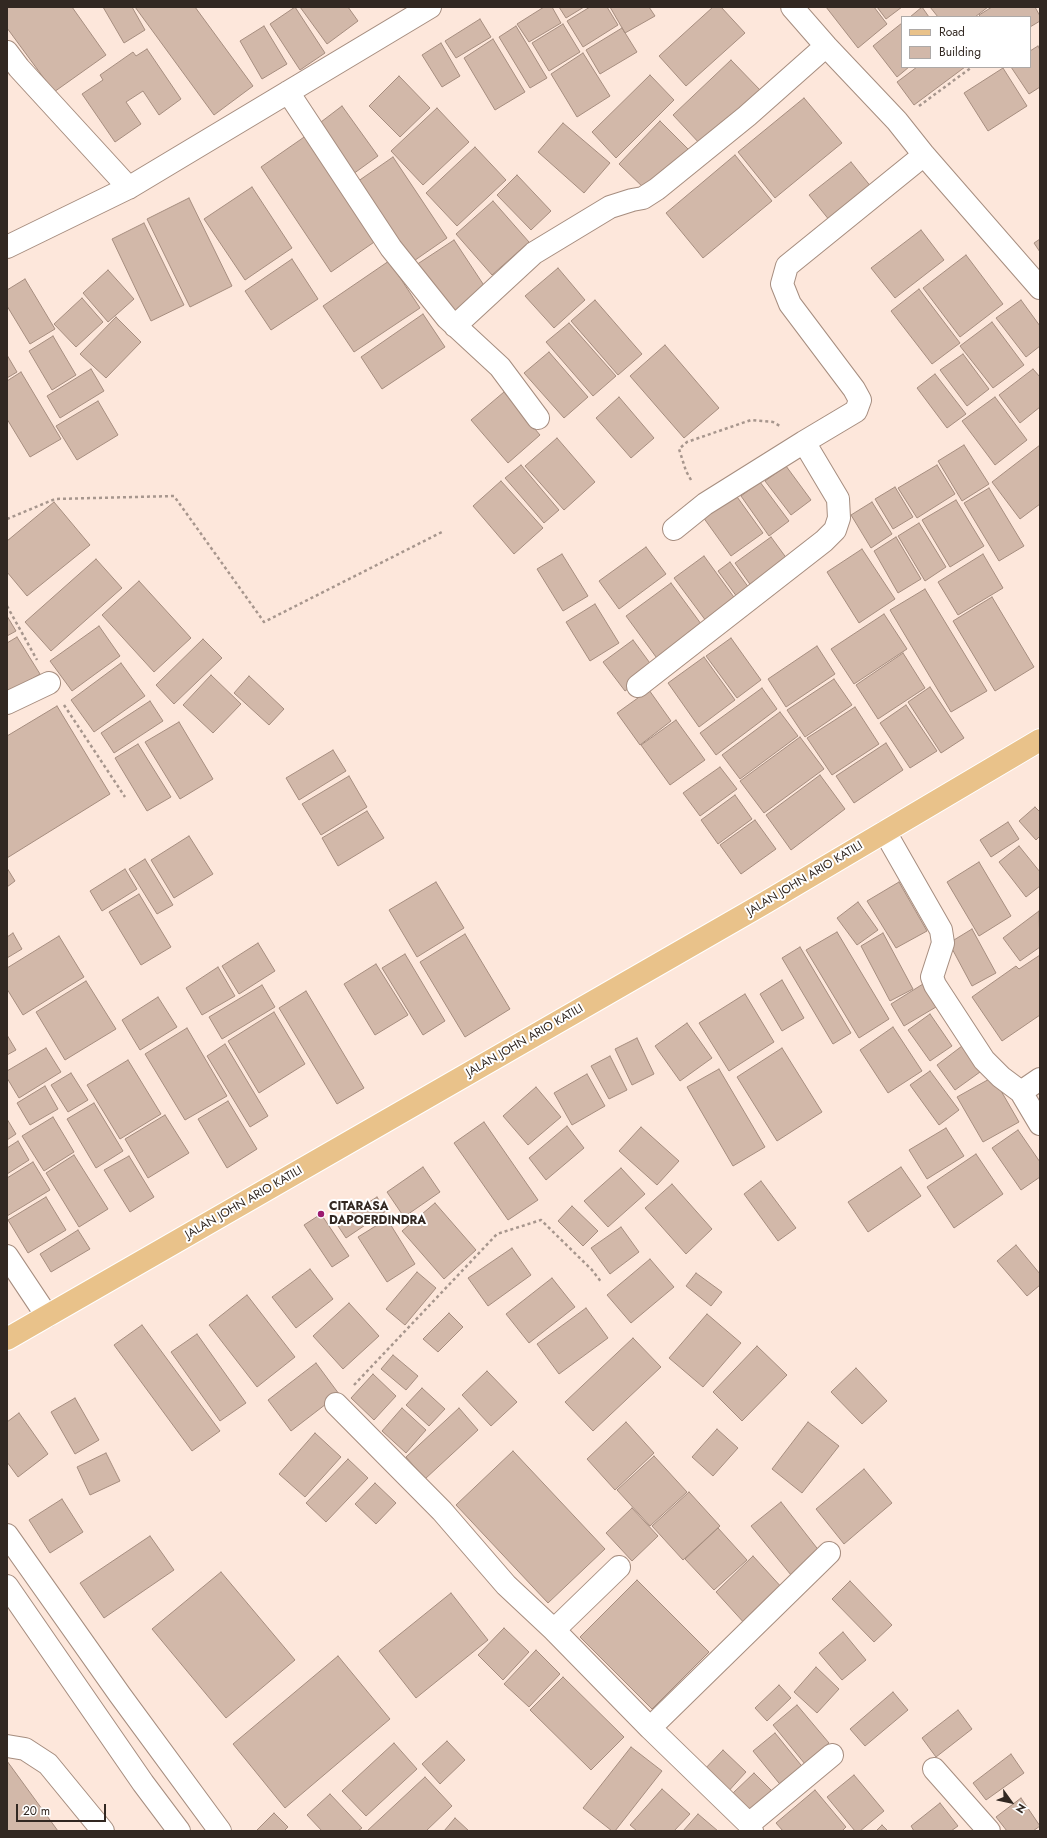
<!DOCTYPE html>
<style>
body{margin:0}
#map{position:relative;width:1047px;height:1838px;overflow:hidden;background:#fde7db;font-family:Jost,sans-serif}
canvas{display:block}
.frame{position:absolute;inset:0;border:8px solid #322822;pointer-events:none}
.legend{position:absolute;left:901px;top:16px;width:130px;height:52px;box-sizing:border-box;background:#fff;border:1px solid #ada9a7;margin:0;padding:5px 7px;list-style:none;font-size:12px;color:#322822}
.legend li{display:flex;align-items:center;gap:8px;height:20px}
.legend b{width:20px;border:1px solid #ada9a7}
.north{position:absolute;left:991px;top:1782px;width:40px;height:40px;-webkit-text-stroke:3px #fff;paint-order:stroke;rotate:123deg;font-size:11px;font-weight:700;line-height:16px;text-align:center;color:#322822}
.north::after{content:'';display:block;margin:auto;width:14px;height:18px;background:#322822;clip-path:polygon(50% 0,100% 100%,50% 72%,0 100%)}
.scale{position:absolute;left:16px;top:1804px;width:90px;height:18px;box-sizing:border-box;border:2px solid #322822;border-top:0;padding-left:5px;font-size:12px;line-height:14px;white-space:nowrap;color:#322822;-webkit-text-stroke:3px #fff;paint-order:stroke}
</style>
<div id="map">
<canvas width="1047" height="1838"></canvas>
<div class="frame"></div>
<ul class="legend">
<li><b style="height:5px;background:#e9c28a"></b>Road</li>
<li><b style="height:11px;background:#d2b8a9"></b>Building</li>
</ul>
<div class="north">N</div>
<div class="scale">20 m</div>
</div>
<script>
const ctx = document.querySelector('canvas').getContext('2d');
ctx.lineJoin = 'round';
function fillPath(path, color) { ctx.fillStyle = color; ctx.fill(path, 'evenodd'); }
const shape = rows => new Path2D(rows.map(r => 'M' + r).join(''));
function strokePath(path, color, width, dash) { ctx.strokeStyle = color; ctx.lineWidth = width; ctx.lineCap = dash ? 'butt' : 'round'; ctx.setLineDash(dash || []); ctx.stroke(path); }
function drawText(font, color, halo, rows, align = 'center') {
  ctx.font = font + ' Jost,sans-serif'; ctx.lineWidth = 4; ctx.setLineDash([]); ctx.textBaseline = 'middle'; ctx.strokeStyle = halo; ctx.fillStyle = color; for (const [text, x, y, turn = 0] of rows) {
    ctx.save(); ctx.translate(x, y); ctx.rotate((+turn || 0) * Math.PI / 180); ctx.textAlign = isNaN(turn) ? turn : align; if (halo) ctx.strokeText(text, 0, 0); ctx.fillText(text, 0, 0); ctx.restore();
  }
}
const building = shape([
 [7,7,72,7,106,55,54,92,7,28,7,7],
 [103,7,132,7,145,30,124,43,103,7],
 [135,7,195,7,253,86,214,115,135,7],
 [295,7,325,53,300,70,270,24,295,7],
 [300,7,348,7,358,21,327,44,300,7],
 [544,7,552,7,561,23,529,42,517,24,544,7],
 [559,7,584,7,566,18,559,7],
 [590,7,607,7,618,25,583,47,567,21,590,7],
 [610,7,649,7,655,16,625,33,610,7],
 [713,7,721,7,745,33,686,86,659,56,713,7],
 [826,7,874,7,887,24,858,48,826,7],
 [877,7,902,7,886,19,877,7],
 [922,7,929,17,910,17,922,7],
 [930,7,988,7,975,17,938,17,930,7],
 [992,7,1035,7,1040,16,1040,21,1030,27,1030,17,981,17,979,15,992,7],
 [480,19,491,37,456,58,445,41,480,19],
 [902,23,902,67,909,67,897,77,873,46,902,23],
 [563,24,580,52,549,71,532,43,563,24],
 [264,26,287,64,262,79,240,41,264,26],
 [516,26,547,78,530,88,499,37,516,26],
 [622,28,637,52,600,74,586,50,622,28],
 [493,39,525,92,495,110,464,58,493,39],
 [441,43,460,76,442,87,422,55,441,43],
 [1038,46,1040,50,1040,87,1029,94,1011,67,1030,67,1030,51,1038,46],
 [147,49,181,99,159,115,143,91,126,102,141,124,115,142,82,94,103,80,100,75,133,52,136,56,147,49],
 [583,53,610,96,577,117,551,74,583,53],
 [731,60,760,90,701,145,673,115,731,60],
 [917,67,965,67,914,105,897,82,917,67],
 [1003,68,1027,106,988,131,964,93,1003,68],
 [650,75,674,100,616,158,592,132,650,75],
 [399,76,430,108,400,137,369,106,399,76],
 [804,98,842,143,775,198,738,152,804,98],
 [342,106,378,156,353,174,317,125,342,106],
 [437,108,469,142,423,185,391,151,437,108],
 [660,121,688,149,648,192,619,164,660,121],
 [563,123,610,163,584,193,538,152,563,123],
 [310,133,380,238,331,272,261,167,310,133],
 [475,147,506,180,457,226,426,193,475,147],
 [735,155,772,201,703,258,666,213,735,155],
 [393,157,447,238,408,265,354,184,393,157],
 [851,162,872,188,830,221,809,195,851,162],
 [517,175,551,211,531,230,497,195,517,175],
 [252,187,292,248,245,280,204,219,252,187],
 [189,198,232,286,190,307,147,219,189,198],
 [493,201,529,242,492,275,456,234,493,201],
 [144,223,184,305,151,321,112,239,144,223],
 [921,230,944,260,895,298,871,268,921,230],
 [1040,239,1040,252,1034,243,1040,239],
 [454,240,489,293,451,318,416,265,454,240],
 [966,255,1003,304,960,337,923,288,966,255],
 [292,259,318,299,271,330,245,291,292,259],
 [389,261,420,308,354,352,323,306,389,261],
 [558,268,585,300,554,328,525,296,558,268],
 [108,270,134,299,108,322,83,293,108,270],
 [25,279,55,329,30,344,7,306,7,290,25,279],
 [919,289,960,343,932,364,891,311,919,289],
 [82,298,103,322,76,347,54,324,82,298],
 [595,300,642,354,618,375,571,321,595,300],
 [1021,300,1040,326,1040,346,1026,357,996,318,1021,300],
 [423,314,445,347,382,389,361,357,423,314],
 [116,317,141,342,106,378,80,354,116,317],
 [992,322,1024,365,993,388,960,346,992,322],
 [569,323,616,376,593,396,546,342,569,323],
 [53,336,76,375,52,390,29,351,53,336],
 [665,345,719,408,684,438,630,376,665,345],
 [549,352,588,397,564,418,524,373,549,352],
 [963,354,989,389,967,406,940,370,963,354],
 [7,355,17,372,7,378,7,355],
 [91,369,104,391,60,418,47,396,91,369],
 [1033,369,1040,377,1040,407,1020,423,999,395,1033,369],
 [21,372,61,439,30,457,7,419,7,381,21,372],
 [935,374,966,414,947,428,917,388,935,374],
 [504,392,540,435,508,463,471,420,504,392],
 [619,397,654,438,631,458,596,418,619,397],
 [995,397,1027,440,995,465,962,421,995,397],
 [98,401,118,435,77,460,56,426,98,401],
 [557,438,595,482,564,510,525,466,557,438],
 [964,445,989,484,962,501,938,461,964,445],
 [1040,445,1040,504,1020,519,992,482,1040,445],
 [521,465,559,510,544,523,505,478,521,465],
 [937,465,955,494,917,518,898,488,937,465],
 [786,466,811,500,791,515,765,481,786,466],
 [501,481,543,528,514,554,473,506,501,481],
 [760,482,789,521,769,536,741,496,760,482],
 [895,487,913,517,893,529,875,499,895,487],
 [989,488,1024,546,999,561,964,503,989,488],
 [735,494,763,533,731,556,703,517,735,494],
 [956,500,984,546,950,567,922,520,956,500],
 [54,502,90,545,27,596,7,572,7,541,54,502],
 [872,502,892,534,871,548,851,515,872,502],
 [919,523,946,567,925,581,898,536,919,523],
 [771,537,790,563,754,590,735,563,771,537],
 [896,537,921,579,898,593,874,551,896,537],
 [646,547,666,574,619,609,599,581,646,547],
 [862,549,895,599,859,623,827,572,862,549],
 [562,554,588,596,563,611,537,569,562,554],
 [983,554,1003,588,958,615,938,582,983,554],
 [704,556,736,600,706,621,674,578,704,556],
 [96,559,122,588,51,651,25,622,96,559],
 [730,562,752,592,740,601,718,571,730,562],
 [139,581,191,638,154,672,102,615,139,581],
 [671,583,704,628,659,661,626,616,671,583],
 [925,589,987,691,951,712,890,610,925,589],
 [992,597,1034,667,995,691,953,621,992,597],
 [595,604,619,643,590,661,566,622,595,604],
 [884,614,907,649,854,684,831,649,884,614],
 [7,616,16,631,7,636,7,616],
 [99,626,120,656,72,691,50,661,99,626],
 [17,637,40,674,7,694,7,643,17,637],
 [731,638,761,680,737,698,706,656,731,638],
 [203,639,222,658,174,704,156,685,203,639],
 [633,640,655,670,625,691,603,662,633,640],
 [817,646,835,674,786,707,768,679,817,646],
 [903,653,925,688,878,719,856,685,903,653],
 [704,657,735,700,699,727,668,683,704,657],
 [121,663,145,696,94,732,71,700,121,663],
 [211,675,241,704,213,733,183,705,211,675],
 [249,676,284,709,269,725,234,693,249,676],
 [834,679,852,705,805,737,787,710,834,679],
 [930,687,964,738,941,753,908,702,930,687],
 [762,688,777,709,716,755,700,733,762,688],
 [649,690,671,721,640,745,617,713,649,690],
 [150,701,163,721,114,753,101,733,150,701],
 [906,705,937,751,910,768,880,723,906,705],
 [57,706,110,794,7,858,7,736,57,706],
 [855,707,879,744,832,775,807,738,855,707],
 [780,712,798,736,740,779,722,755,780,712],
 [676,720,705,760,670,785,641,745,676,720],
 [179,722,213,779,180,799,145,742,179,722],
 [800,737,824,769,764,813,740,781,800,737],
 [886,743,903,770,854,803,836,776,886,743],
 [138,744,171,797,147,811,115,758,138,744],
 [333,750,346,771,299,800,286,778,333,750],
 [720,767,737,789,700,816,683,793,720,767],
 [820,775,845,809,791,850,766,815,820,775],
 [349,776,367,807,321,835,302,804,349,776],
 [735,795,752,819,718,844,701,820,735,795],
 [1035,807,1040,812,1040,836,1036,840,1019,821,1035,807],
 [367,811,384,838,338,866,322,838,367,811],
 [755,820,776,849,741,874,720,845,755,820],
 [1008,822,1019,839,991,857,980,840,1008,822],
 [189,836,213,874,174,898,151,860,189,836],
 [1019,846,1040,872,1040,886,1026,897,999,862,1019,846],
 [145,859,173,905,157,914,129,869,145,859],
 [979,862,1011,916,979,936,947,882,979,862],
 [7,868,15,881,7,887,7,868],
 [125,869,137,889,102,911,90,891,125,869],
 [436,882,464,928,417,957,389,910,436,882],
 [899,882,927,931,896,948,867,901,899,882],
 [139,894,171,947,141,965,109,912,139,894],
 [858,902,878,930,857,945,837,918,858,902],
 [1039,911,1040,947,1020,961,1003,938,1039,911],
 [972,929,996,973,972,986,949,943,972,929],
 [837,932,889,1019,859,1038,806,950,837,932],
 [13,933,22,949,7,958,7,937,13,933],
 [883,933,913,989,890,1001,861,946,883,933],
 [465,934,510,1009,465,1037,420,962,465,934],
 [59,936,84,977,23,1015,7,989,7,968,59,936],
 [258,943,275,971,239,994,222,966,258,943],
 [800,947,851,1033,833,1044,782,958,800,947],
 [405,954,445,1021,423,1035,382,968,405,954],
 [1040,955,1040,1015,1002,1041,972,997,1016,966,1019,969,1040,955],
 [376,964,408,1015,375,1035,344,984,376,964],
 [218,967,235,996,202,1015,186,988,218,967],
 [782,980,804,1018,782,1031,760,994,782,980],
 [86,981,116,1029,65,1060,36,1012,86,981],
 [923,984,936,1007,904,1026,891,1004,923,984],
 [262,985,275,1007,222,1039,209,1017,262,985],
 [306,991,364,1088,337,1104,279,1008,306,991],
 [745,994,774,1042,729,1071,699,1023,745,994],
 [158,997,177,1027,140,1050,122,1020,158,997],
 [274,1012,305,1064,259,1093,228,1041,274,1012],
 [930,1014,952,1046,930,1061,908,1030,930,1014],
 [687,1023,712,1058,680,1081,655,1046,687,1023],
 [893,1027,922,1071,888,1093,860,1050,893,1027],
 [187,1028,227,1096,185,1120,145,1054,187,1028],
 [7,1035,16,1050,7,1055,7,1035],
 [637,1038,654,1074,632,1085,615,1049,637,1038],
 [225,1044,268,1116,250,1127,207,1056,225,1044],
 [962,1046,980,1072,955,1090,937,1065,962,1046],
 [46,1048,61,1072,19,1098,7,1078,7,1071,46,1048],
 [782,1048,822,1112,777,1141,737,1077,782,1048],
 [610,1056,627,1090,609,1099,591,1066,610,1056],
 [128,1060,161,1114,120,1139,87,1085,128,1060],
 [719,1069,765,1147,733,1166,687,1087,719,1069],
 [930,1071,959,1110,939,1125,910,1085,930,1071],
 [71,1073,88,1100,68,1112,51,1085,71,1073],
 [587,1074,605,1106,572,1125,554,1093,587,1074],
 [993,1077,1019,1122,983,1142,957,1097,993,1077],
 [45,1086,58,1109,30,1125,17,1103,45,1086],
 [536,1087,561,1117,528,1145,503,1116,536,1087],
 [228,1101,257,1149,227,1168,198,1119,228,1101],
 [94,1103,123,1151,96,1168,67,1119,94,1103],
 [165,1115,189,1153,148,1178,125,1139,165,1115],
 [53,1117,74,1152,44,1171,22,1136,53,1117],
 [7,1119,16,1134,7,1140,7,1119],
 [484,1122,538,1200,508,1220,454,1143,484,1122],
 [567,1126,584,1148,546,1180,529,1158,567,1126],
 [641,1127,679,1161,657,1185,619,1151,641,1127],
 [946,1128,964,1156,927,1179,909,1150,946,1128],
 [1018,1130,1040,1162,1040,1177,1021,1190,992,1148,1018,1130],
 [18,1141,29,1160,7,1174,7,1148,18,1141],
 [976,1154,1003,1194,954,1228,927,1187,976,1154],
 [74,1155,108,1209,79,1227,46,1173,74,1155],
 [129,1156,154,1197,130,1212,104,1170,129,1156],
 [33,1162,50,1190,7,1216,7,1178,33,1162],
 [423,1167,440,1192,404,1217,387,1192,423,1167],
 [901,1167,921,1196,868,1232,848,1202,901,1167],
 [621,1168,645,1194,608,1227,584,1201,621,1168],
 [761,1181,796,1228,778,1241,744,1194,761,1181],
 [672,1184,712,1229,686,1254,645,1208,672,1184],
 [46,1197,66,1230,28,1253,8,1220,46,1197],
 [377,1197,386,1211,346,1238,336,1223,377,1197],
 [435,1203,476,1250,444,1279,402,1231,435,1203],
 [572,1206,598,1231,583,1246,558,1221,572,1206],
 [321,1214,349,1256,332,1267,304,1225,321,1214],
 [387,1219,415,1264,387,1282,358,1237,387,1219],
 [621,1227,639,1252,610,1274,591,1248,621,1227],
 [78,1230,90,1249,51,1272,40,1254,78,1230],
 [1016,1245,1040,1274,1040,1285,1027,1296,997,1261,1016,1245],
 [512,1248,531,1275,488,1306,468,1278,512,1248],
 [650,1259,674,1287,631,1323,607,1295,650,1259],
 [310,1269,333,1299,296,1328,272,1297,310,1269],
 [417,1272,436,1288,405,1325,386,1309,417,1272],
 [696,1273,722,1292,711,1306,686,1286,696,1273],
 [552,1278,575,1307,529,1343,506,1314,552,1278],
 [247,1295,295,1357,257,1387,209,1325,247,1295],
 [349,1303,379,1336,343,1369,313,1336,349,1303],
 [586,1308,608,1338,559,1374,537,1344,586,1308],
 [449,1313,463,1327,438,1352,423,1339,449,1313],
 [707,1314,741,1343,703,1387,669,1358,707,1314],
 [142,1325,220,1431,192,1451,114,1345,142,1325],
 [197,1334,246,1403,220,1421,171,1352,197,1334],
 [633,1338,661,1367,593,1431,565,1402,633,1338],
 [757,1346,787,1375,742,1421,713,1392,757,1346],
 [393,1355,418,1376,406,1390,381,1369,393,1355],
 [316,1363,339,1394,291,1431,268,1400,316,1363],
 [856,1368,887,1401,862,1424,831,1392,856,1368],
 [487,1371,517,1402,491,1426,462,1395,487,1371],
 [373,1374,396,1396,374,1420,351,1398,373,1374],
 [422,1388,445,1409,429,1426,406,1405,422,1388],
 [75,1398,99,1440,75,1454,51,1412,75,1398],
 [402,1408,426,1430,406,1453,382,1431,402,1408],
 [459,1408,478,1430,425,1479,406,1457,459,1408],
 [19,1413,48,1454,18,1477,7,1462,7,1422,19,1413],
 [626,1422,654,1453,615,1490,587,1459,626,1422],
 [808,1422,839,1446,802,1493,772,1469,808,1422],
 [717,1429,738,1448,713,1476,692,1457,717,1429],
 [315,1433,341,1457,305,1497,279,1474,315,1433],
 [513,1451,605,1549,548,1603,456,1505,513,1451],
 [106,1453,120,1481,90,1495,77,1467,106,1453],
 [654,1456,687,1492,650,1526,617,1490,654,1456],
 [348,1459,368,1478,326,1522,306,1503,348,1459],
 [864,1469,892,1503,844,1544,816,1509,864,1469],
 [375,1483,396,1503,376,1524,355,1504,375,1483],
 [689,1492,720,1526,683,1560,652,1526,689,1492],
 [62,1499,83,1532,50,1553,29,1520,62,1499],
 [781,1502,820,1552,791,1575,751,1526,781,1502],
 [632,1508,658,1536,632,1561,606,1533,632,1508],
 [718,1528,747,1560,714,1590,685,1559,718,1528],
 [150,1536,174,1570,104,1618,80,1583,150,1536],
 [753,1556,784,1590,746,1625,716,1592,753,1556],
 [221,1572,295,1660,226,1718,152,1629,221,1572],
 [637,1580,709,1652,652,1709,580,1637,637,1580],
 [850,1581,892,1625,874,1642,832,1599,850,1581],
 [451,1593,488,1640,416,1698,379,1651,451,1593],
 [504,1628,529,1652,503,1680,478,1655,504,1628],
 [843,1632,866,1660,842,1680,819,1653,843,1632],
 [536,1650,560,1674,529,1707,504,1684,536,1650],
 [338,1656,390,1719,285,1808,233,1744,338,1656],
 [816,1667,839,1689,817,1713,794,1692,816,1667],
 [563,1677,624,1737,591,1770,530,1710,563,1677],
 [779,1685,791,1698,767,1721,755,1708,779,1685],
 [893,1692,908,1710,865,1746,850,1729,893,1692],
 [797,1705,829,1743,805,1764,773,1725,797,1705],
 [958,1710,972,1729,936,1757,922,1738,958,1710],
 [775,1733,805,1770,783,1788,753,1751,775,1733],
 [447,1741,465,1760,440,1784,422,1764,447,1741],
 [394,1743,417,1769,366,1816,342,1791,394,1743],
 [631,1747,662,1771,615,1831,612,1831,583,1808,631,1747],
 [723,1750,746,1772,725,1795,701,1773,723,1750],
 [1011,1754,1024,1773,986,1800,973,1783,1011,1754],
 [7,1761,58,1831,7,1831,7,1761],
 [754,1773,775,1794,754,1815,733,1793,754,1773],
 [854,1775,884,1811,860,1831,855,1831,827,1797,854,1775],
 [425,1777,452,1806,426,1831,367,1831,425,1777],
 [662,1789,690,1814,674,1831,637,1831,630,1825,662,1789],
 [815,1790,846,1827,842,1831,783,1831,776,1823,815,1790],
 [330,1794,362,1828,358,1831,322,1831,307,1815,330,1794],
 [1021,1798,1040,1826,1033,1831,1007,1831,996,1817,1021,1798],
 [940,1803,958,1826,951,1831,914,1831,911,1826,940,1803],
 [274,1813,288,1827,284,1831,256,1831,274,1813],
 [698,1814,718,1831,683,1831,698,1814],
 [455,1818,469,1831,444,1831,455,1818],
 [882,1825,888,1831,876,1831,882,1825]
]);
fillPath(building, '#d2b8a9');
strokePath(building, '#a68d7f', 1);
const minor = shape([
 [792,7,826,46,897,121,924,155,1040,288],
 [7,52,19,68,129,188],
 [288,92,391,248,447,318,500,367,538,418],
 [7,247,130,187,430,7],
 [455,326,534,253,610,207,632,200,643,198,657,189,747,116,826,46],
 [674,529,705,504,804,442],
 [638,686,824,541,835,530,839,518,838,499,804,442,856,411,860,400,854,389,790,304,782,284,787,266,924,155],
 [7,703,49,683],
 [885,832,941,930,943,943,932,977,935,985,984,1060,1001,1077,1021,1092],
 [1040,1079,1021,1092,1040,1124],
 [7,1256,47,1316],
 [336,1404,442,1511,506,1585,554,1630,650,1728,749,1824,752,1831],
 [7,1535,120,1695,220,1831],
 [7,1586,143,1783,179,1831],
 [554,1630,619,1567],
 [650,1728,829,1553],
 [7,1746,25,1749,48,1764,103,1831],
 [934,1769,989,1831],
 [749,1824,832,1755]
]);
const major = shape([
 [7,1339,763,904,1040,740]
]);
strokePath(minor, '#a68d7f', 24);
strokePath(major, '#fff', 24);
strokePath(shape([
 [919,106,972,67],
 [691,480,686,471,679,449,687,442,751,420,773,422,780,426],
 [7,519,55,499,174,496,264,622,442,532],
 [7,606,37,660],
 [64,705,125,797],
 [354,1385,497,1234,541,1220,592,1270,602,1283]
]), '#a7968d', 2.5, [3, 3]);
strokePath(minor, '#fff', 22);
strokePath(major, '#e9c28a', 22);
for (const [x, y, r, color] of [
 [321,1214,4,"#9c1a6e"]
]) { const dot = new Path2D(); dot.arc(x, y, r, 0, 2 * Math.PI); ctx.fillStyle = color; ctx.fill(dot); strokePath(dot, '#fff', 1.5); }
drawText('12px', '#322822', '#fff', [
 ["JALAN JOHN ARIO KATILI",805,879,-31],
 ["JALAN JOHN ARIO KATILI",525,1041,-30],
 ["JALAN JOHN ARIO KATILI",244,1203,-30]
]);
drawText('bold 12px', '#322822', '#fff', [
 ["CITARASA",329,1207],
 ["DAPOERDINDRA",329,1221]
], 'left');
</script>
